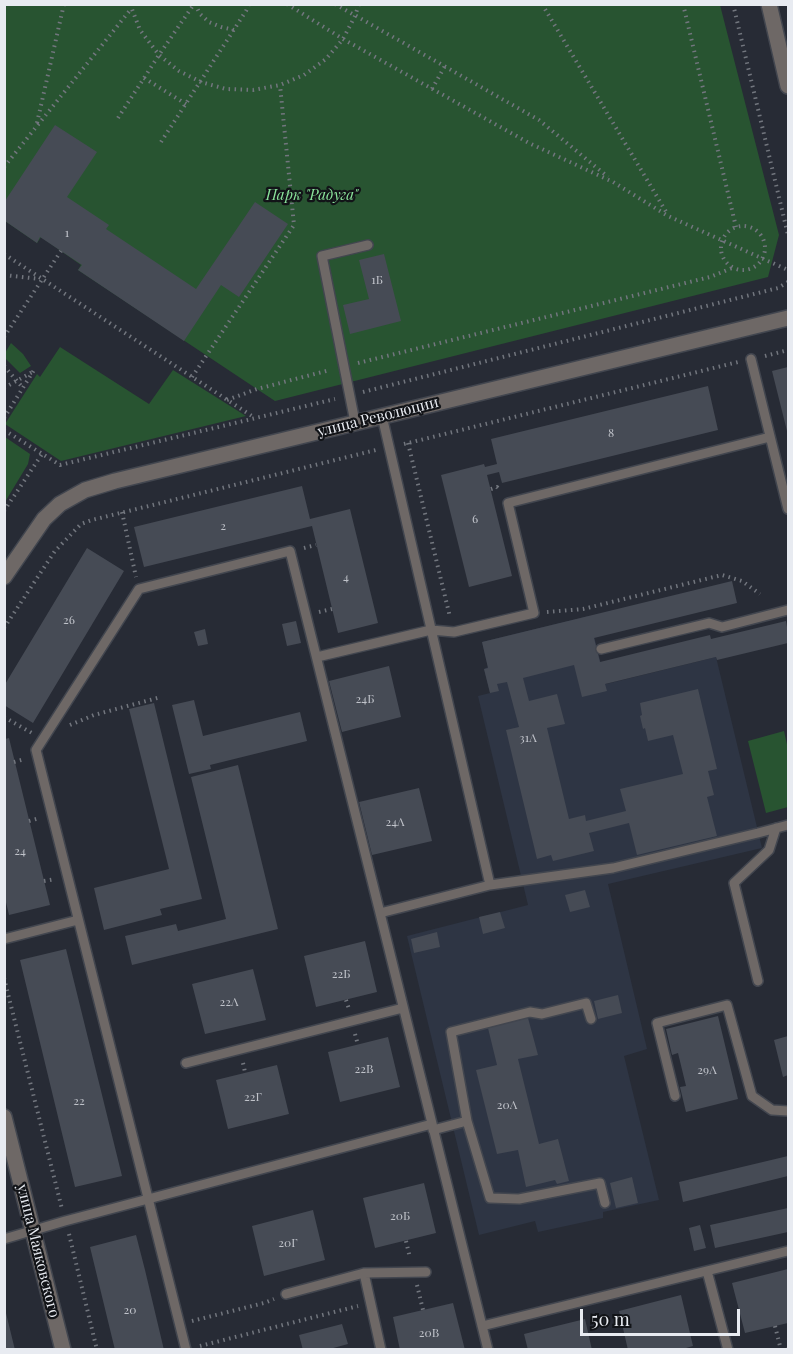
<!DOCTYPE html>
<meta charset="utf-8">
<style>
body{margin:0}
#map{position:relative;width:793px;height:1354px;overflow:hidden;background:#272b35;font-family:"Playfair Display",serif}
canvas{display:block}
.frame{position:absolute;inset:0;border:6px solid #e8ebf1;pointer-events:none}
.scale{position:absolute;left:580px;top:1309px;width:160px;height:27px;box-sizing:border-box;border:3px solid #e8ebf1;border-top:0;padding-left:8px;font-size:18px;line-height:21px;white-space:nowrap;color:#e8ebf1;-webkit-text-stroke:4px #121418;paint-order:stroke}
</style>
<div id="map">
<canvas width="793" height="1354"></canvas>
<div class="frame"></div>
<div class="scale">50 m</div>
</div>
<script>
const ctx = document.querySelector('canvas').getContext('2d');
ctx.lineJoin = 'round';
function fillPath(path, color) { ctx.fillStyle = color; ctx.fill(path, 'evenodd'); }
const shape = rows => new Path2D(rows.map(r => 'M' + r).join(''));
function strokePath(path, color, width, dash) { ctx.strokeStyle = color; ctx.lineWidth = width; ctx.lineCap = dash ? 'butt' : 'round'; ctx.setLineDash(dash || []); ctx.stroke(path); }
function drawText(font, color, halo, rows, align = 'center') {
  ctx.font = font + ' "Playfair Display",serif'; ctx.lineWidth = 4.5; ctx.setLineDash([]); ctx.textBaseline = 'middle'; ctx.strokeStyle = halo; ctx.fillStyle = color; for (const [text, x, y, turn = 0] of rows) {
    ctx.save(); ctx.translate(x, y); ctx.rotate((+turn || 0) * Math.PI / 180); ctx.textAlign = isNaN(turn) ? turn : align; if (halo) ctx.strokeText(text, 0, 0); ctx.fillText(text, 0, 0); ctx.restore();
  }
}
fillPath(shape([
 [589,616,606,684,716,657,762,848,608,884,647,1049,624,1056,659,1200,603,1212,603,1218,538,1232,535,1221,479,1235,407,936,528,905,478,696,490,693,484,669,488,667,482,642]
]), '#2e3544');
fillPath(shape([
 [4,5,720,5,779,235,768,277,275,401,78,270,81,265,41,237,37,243,5,221],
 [11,343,23,354,31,366,20,373,5,358,5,353],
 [60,347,149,404,173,370,246,416,61,461,5,424,37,374,40,377],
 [5,437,30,454,28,464,5,502],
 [784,731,788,749,788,807,766,813,748,741]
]), '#285431');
fillPath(shape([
 [55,125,97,152,67,197,109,225,106,229,196,289,255,202,288,224,239,297,221,285,184,341,78,270,82,265,40,237,37,243,5,221,5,201],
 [384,254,401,321,350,334,343,305,369,299,359,260],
 [788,367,788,435,772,371],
 [708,386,718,430,502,483,499,472,487,475,512,576,469,587,441,475,484,464,485,467,497,464,491,439],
 [302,486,310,519,350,509,378,623,338,633,312,526,144,567,134,527],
 [87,548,124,571,33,723,4,705,4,686],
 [732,581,737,603,594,638,600,662,710,635,711,639,786,621,788,633,788,643,717,660,716,657,605,684,607,691,582,697,574,665,523,678,529,701,557,694,565,724,547,728,569,819,585,815,586,821,626,811,620,789,683,774,673,735,648,741,645,728,643,729,640,716,642,715,640,703,698,689,717,769,708,771,714,795,707,797,717,836,637,855,629,823,589,833,594,851,553,861,551,855,537,859,506,730,519,727,507,682,497,684,499,691,490,693,484,669,488,668,482,642],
 [296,621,301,643,287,646,282,624],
 [205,629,208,644,198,646,194,632],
 [389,666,401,717,342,732,329,681],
 [194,700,203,736,300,712,307,741,210,765,211,769,189,774,172,705],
 [154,703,202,899,160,909,162,915,104,930,94,888,169,869,129,709],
 [9,738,50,905,9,915,5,898,5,739],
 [238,765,278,929,132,965,125,936,176,924,178,931,226,919,191,777],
 [419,788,432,841,372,855,359,802],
 [585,890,590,907,570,912,565,895],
 [500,912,505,928,483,934,479,917],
 [437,932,440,947,414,953,411,939],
 [365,941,377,992,316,1007,304,956],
 [66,949,122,1176,75,1187,20,960],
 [253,969,266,1020,205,1034,192,984],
 [618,995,622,1013,598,1019,594,1001],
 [718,1016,738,1099,686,1112,680,1087,686,1086,678,1053,672,1055,666,1029],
 [528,1018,538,1055,518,1059,539,1144,558,1139,569,1181,557,1184,555,1180,526,1187,518,1150,497,1154,476,1070,497,1065,488,1028],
 [788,1036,788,1075,783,1077,774,1040],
 [388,1037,400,1087,340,1102,328,1052],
 [277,1065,289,1114,228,1129,216,1080],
 [788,1156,788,1176,683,1202,679,1182],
 [632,1177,638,1203,616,1208,610,1183],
 [424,1183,436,1233,375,1248,363,1198],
 [788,1208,788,1232,715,1248,710,1225],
 [313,1210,325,1260,264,1276,252,1226],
 [700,1225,706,1248,694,1251,689,1228],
 [136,1235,145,1270,164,1350,115,1350,90,1247],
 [788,1269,788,1323,745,1333,732,1283],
 [681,1295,693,1346,679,1350,628,1350,619,1311],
 [453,1303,465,1350,400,1350,393,1317],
 [4,1309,5,1309,15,1350,4,1350],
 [585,1319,592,1350,528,1350,524,1334],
 [342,1324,348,1344,326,1350,303,1350,299,1335]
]), '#464b55');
const service = shape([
 [751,359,788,509],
 [382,416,490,885,380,913,488,1350],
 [355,422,322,256,368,245],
 [601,649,709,623,722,627,788,610],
 [317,657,431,630,454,632,534,613,508,503,770,437],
 [490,885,613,868,758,833,788,825],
 [4,939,78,920],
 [758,981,734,883,769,850,776,828],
 [186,1063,403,1008],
 [675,1096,657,1023,727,1005,752,1096,772,1110,788,1111],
 [467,1121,451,1032,530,1012,542,1014,586,1003,591,1019],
 [433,1130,467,1121,490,1198,519,1199,600,1183,605,1203],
 [4,1239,65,1221,432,1124],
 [707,1271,728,1350],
 [364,1273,381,1350],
 [286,1294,364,1273,426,1272],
 [482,1326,788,1251],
 [186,1350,36,750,139,589,290,551,380,913]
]);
const minor = shape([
 [769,4,788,86],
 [4,577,44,519,60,504,85,490,115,481,788,318]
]);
const tertiary = shape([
 [4,1117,63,1350]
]);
strokePath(service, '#42464f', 12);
strokePath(minor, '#42464f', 18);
strokePath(tertiary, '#42464f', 18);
strokePath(shape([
 [130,4,140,30,159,55,179,71,201,82,226,89,253,90,280,85,304,75,326,59,343,39,355,16,359,4],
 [195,4,200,14,209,22,221,27,234,30],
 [287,4,343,39,529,143,613,182,668,216,788,270],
 [335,4,539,120,608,177],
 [542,4,668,215],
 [683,4,736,227],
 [733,4,788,235],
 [144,78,186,104],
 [432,89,445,66],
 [118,118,159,55,194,4],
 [37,123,64,4],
 [161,142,246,11,249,4],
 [4,167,131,9],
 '721 248a22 22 0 1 1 44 0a22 22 0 1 1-44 0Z',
 [4,254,255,418],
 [4,275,40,279],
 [4,337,61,251],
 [765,356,788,350],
 [358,363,710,277,732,268],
 [4,366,23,388],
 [192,377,294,225,280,85],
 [4,388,34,371],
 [363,392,778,288,788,282],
 [227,400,257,389,330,370],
 [4,418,34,370],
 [4,430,60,465,335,399],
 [408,443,450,617],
 [404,444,738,362],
 [491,489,497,487,500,491],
 [4,511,42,454],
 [122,512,136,577],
 [304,548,316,545],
 [319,612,332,609],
 [547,612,583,609,722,575,742,581,760,594],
 [4,628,55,551,81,524,92,520,376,450],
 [4,717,32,733],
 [70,725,94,715,161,697],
 [14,762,25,759],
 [29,821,40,818],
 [44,881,55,879],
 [4,978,62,1209],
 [346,1000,349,1009],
 [355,1034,358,1045],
 [243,1063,245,1072],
 [69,1234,97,1350],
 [406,1241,410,1258],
 [417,1285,423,1310],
 [192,1321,264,1303,274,1299],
 [775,1326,781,1350],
 [200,1346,358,1306],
 [787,1350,788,1349]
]), '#72767e', 4, [1.5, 4.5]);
strokePath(service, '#6e6866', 9);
strokePath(minor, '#6e6866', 15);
strokePath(tertiary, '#6e6866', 15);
drawText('12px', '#c0c3ca', null, [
 ["1",67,233],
 ["1Б",377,280],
 ["8",611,433],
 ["6",475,519],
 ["2",223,526],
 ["4",346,577],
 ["26",69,620],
 ["24Б",365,699],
 ["31А",528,738],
 ["24А",395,822],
 ["24",20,851],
 ["22Б",341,974],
 ["22А",229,1002],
 ["22В",364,1069],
 ["29А",707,1070],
 ["22Г",253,1097],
 ["22",79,1101],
 ["20А",507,1105],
 ["20Б",400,1216],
 ["20Г",288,1243],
 ["20",130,1310],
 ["20В",429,1333]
]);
drawText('italic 15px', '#8ae49b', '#121418', [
 ["Парк \"Радуга\"",312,195]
]);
drawText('15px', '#e8ebf1', '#121418', [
 ["улица Революции",378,417,-14],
 ["улица Маяковского",38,1251,76]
]);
</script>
